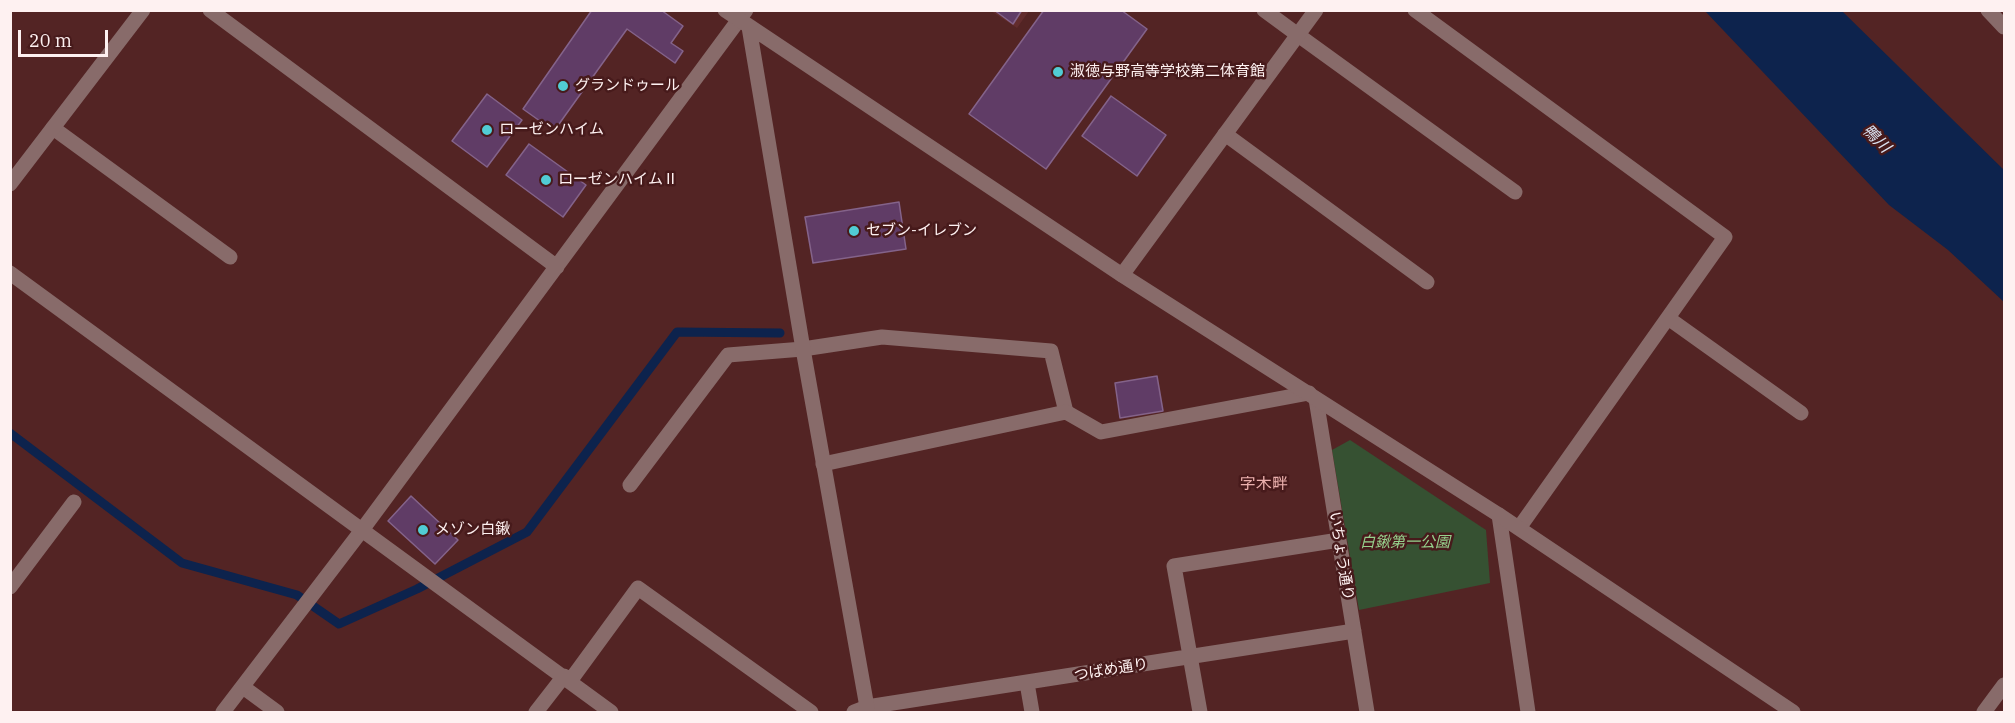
<!DOCTYPE html>
<meta charset="utf-8">
<style>
body{margin:0}
#map{position:relative;width:2015px;height:723px;overflow:hidden;background:#532424;font-family:"IBM Plex Serif",serif}
canvas{display:block}
.frame{position:absolute;inset:0;border:12px solid #fef1f1;pointer-events:none}
.scale{position:absolute;left:18px;top:30px;width:90px;height:27px;box-sizing:border-box;border:3px solid #fef1f1;border-top:0;padding-left:8px;font-size:18px;line-height:21px;white-space:nowrap;color:#fef1f1;-webkit-text-stroke:4px #471a1b;paint-order:stroke}
</style>
<div id="map">
<canvas width="2015" height="723"></canvas>
<div class="frame"></div>
<div class="scale">20 m</div>
</div>
<script>
const ctx = document.querySelector('canvas').getContext('2d');
ctx.lineJoin = 'round';
function fillPath(path, color) { ctx.fillStyle = color; ctx.fill(path, 'evenodd'); }
const shape = rows => new Path2D(rows.map(r => 'M' + r).join(''));
function strokePath(path, color, width, dash) { ctx.strokeStyle = color; ctx.lineWidth = width; ctx.lineCap = dash ? 'butt' : 'round'; ctx.setLineDash(dash || []); ctx.stroke(path); }
function drawText(font, color, halo, rows, align = 'center') {
  ctx.font = font + ' "IBM Plex Serif","Noto Sans JP",serif'; ctx.lineWidth = 5; ctx.setLineDash([]); ctx.textBaseline = 'middle'; ctx.strokeStyle = halo; ctx.fillStyle = color; for (const [text, x, y, turn = 0] of rows) {
    ctx.save(); ctx.translate(x, y); ctx.rotate((+turn || 0) * Math.PI / 180); ctx.textAlign = isNaN(turn) ? turn : align; if (halo) ctx.strokeText(text, 0, 0); ctx.fillText(text, 0, 0); ctx.restore();
  }
}
fillPath(shape([
 [991,11,1029,11,1017,28]
]), '#622c2d');
fillPath(shape([
 [1350,440,1486,530,1490,583,1359,610,1332,450]
]), '#365132');
fillPath(shape([
 [1705,11,1842,11,2004,170,2004,302,1948,250,1889,205]
]), '#0d234d');
strokePath(shape([
 [10,433,182,563,297,595,339,624,417,589,527,532,677,332,780,333]
]), '#0d234d', 9);
const building = shape([
 [592,10,661,10,683,26,671,43,683,51,675,63,627,29,554,131,523,109,592,10],
 [994,10,1022,10,1013,24,994,10],
 [1044,10,1121,10,1147,29,1046,169,969,114,1044,10],
 [487,94,522,120,487,167,452,141,487,94],
 [1111,96,1166,135,1137,176,1082,136,1111,96],
 [529,144,586,185,563,217,506,175,529,144],
 [899,202,906,249,813,263,805,217,899,202],
 [1157,376,1163,411,1120,418,1115,383,1157,376],
 [411,496,458,540,435,564,388,521,411,496]
]);
fillPath(building, '#603c66');
strokePath(building, '#84638a', 1.5);
strokePath(shape([
 [1415,10,1725,237,1519,528],
 [1298,35,1515,192],
 [53,128,230,257],
 [1225,134,1427,282],
 [1668,318,1801,413],
 [630,485,728,355,803,349,882,337,1051,351,1066,412],
 [10,587,74,502],
 [243,687,277,712],
 [1984,712,2004,685]
]), '#886b6a', 15);
strokePath(shape([
 [210,10,557,267],
 [1264,10,1298,35],
 [1988,10,2004,27],
 [10,184,143,10],
 [10,273,611,712],
 [1122,275,1316,10],
 [1316,399,1367,712],
 [823,464,1066,412,1101,432,1309,393],
 [1499,515,1528,712],
 [570,681,638,588,811,712],
 [1027,683,1032,712],
 [223,712,362,530,746,10],
 [536,712,564,676],
 [854,712,867,707,1354,631],
 [1200,712,1174,566,1339,540]
]), '#886b6a', 15);
strokePath(shape([
 [725,10,1122,275,1499,515,1793,712],
 [749,27,803,349,867,707]
]), '#886b6a', 15);
for (const [x, y, r, color] of [
 [1058,72,6,"#51ccd4"],
 [563,86,6,"#51ccd4"],
 [487,130,6,"#51ccd4"],
 [546,180,6,"#51ccd4"],
 [854,231,6,"#51ccd4"],
 [423,530,6,"#51ccd4"]
]) { const dot = new Path2D(); dot.arc(x, y, r, 0, 2 * Math.PI); ctx.fillStyle = color; ctx.fill(dot); strokePath(dot, '#471a1b', 2); }
drawText('15px', '#fef1f1', '#471a1b', [
 ["淑徳与野高等学校第二体育館",1070,72],
 ["グランドゥール",575,86],
 ["ローゼンハイム",499,130],
 ["ローゼンハイムⅡ",558,180],
 ["セブン-イレブン",866,231],
 ["メゾン白鍬",435,530]
], 'left');
drawText('italic 15px', '#96d18d', '#471a1b', [
 ["白鍬第一公園",1405,543]
]);
drawText('15px', '#fef1f1', '#471a1b', [
 ["いちょう通り",1341,556,81],
 ["つばめ通り",1111,670,-9]
]);
drawText('italic 16px', '#dbe3f2', '#471a1b', [
 ["鴨川",1876,139,45]
]);
drawText('16px', '#ebb0ad', '#471a1b', [
 ["字木畔",1264,484]
]);
</script>
